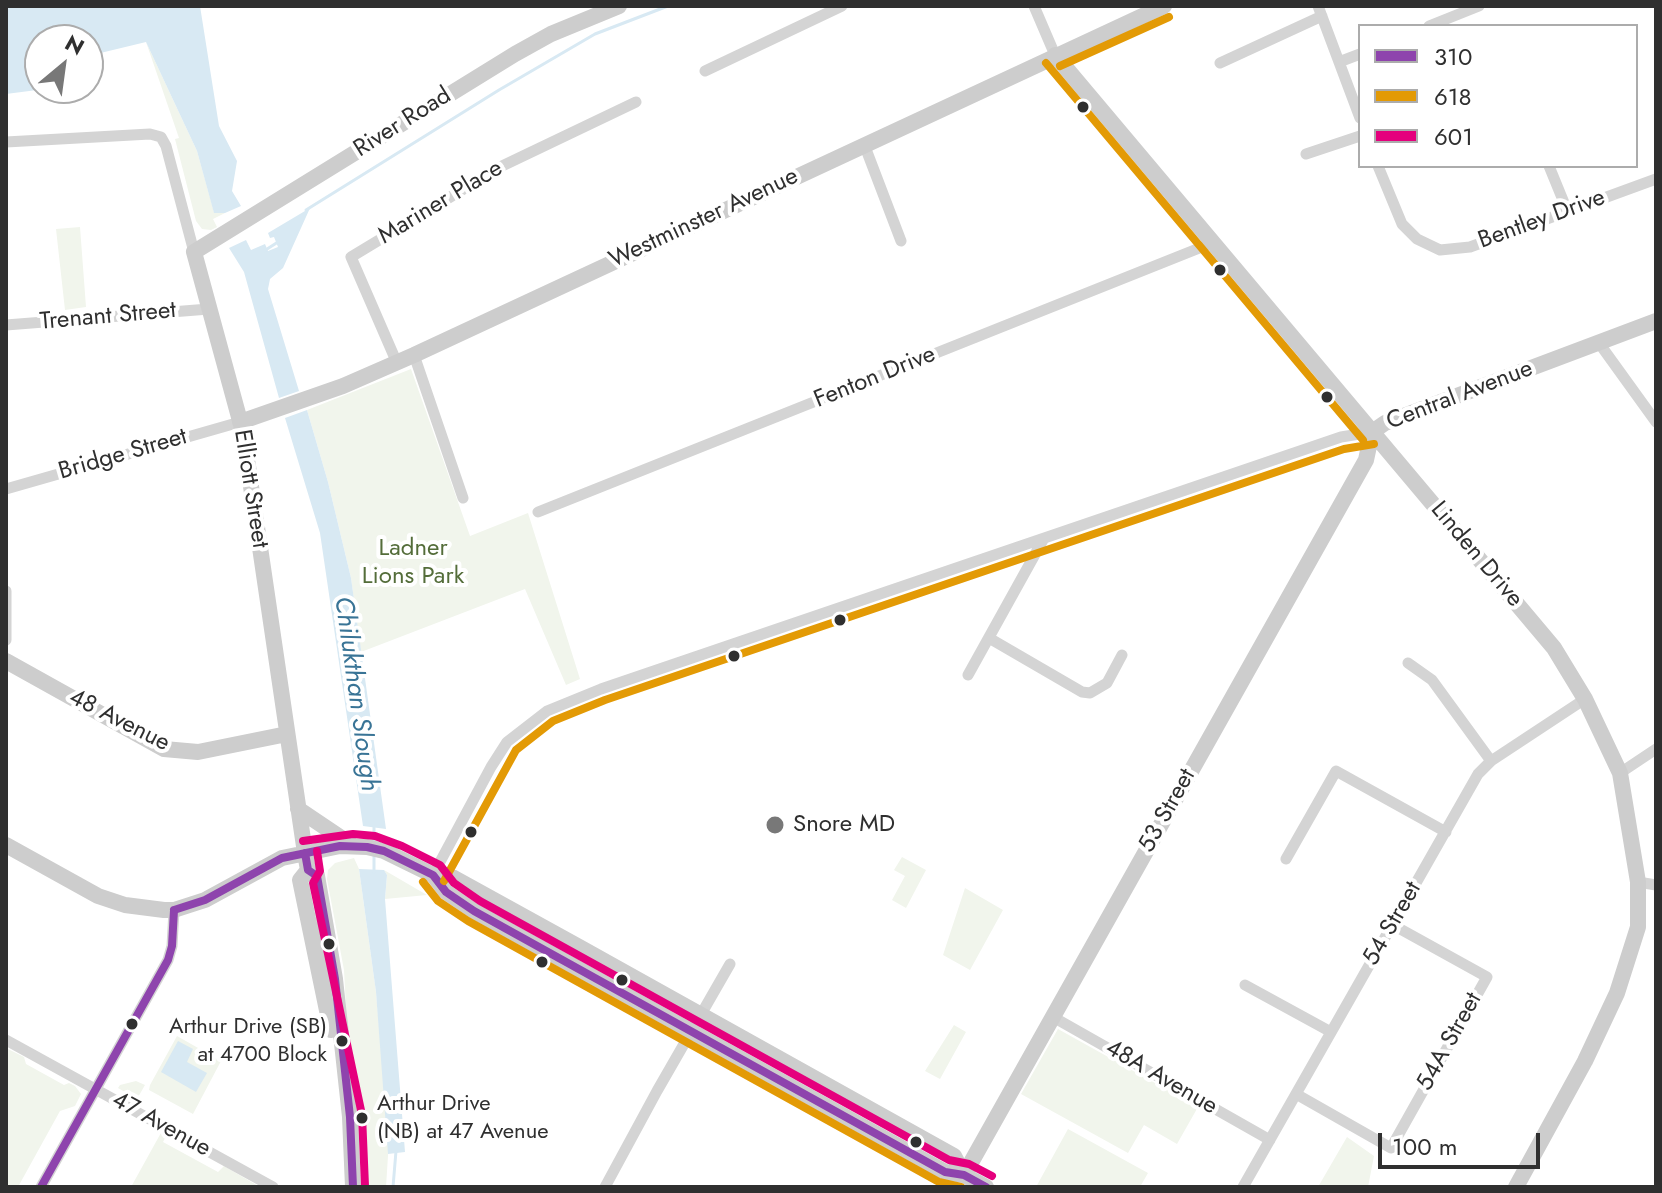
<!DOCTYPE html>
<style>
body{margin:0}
#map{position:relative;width:1662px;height:1193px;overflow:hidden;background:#fff;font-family:Jost,sans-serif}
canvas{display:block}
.frame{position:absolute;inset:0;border:8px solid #2f2f2f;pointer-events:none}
.legend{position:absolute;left:1358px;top:24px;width:280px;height:144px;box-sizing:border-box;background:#fff;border:2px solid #acacac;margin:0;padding:10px 14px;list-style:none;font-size:24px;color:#2f2f2f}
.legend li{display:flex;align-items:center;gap:16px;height:40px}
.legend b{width:40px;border:2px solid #acacac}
.north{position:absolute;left:24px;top:24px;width:80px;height:80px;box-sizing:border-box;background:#fff;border:2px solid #acacac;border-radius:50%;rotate:29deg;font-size:22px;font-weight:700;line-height:32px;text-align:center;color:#2f2f2f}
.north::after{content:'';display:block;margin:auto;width:28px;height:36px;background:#787878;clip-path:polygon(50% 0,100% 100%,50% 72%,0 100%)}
.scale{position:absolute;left:1378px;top:1133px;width:162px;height:36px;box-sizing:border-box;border:4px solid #2f2f2f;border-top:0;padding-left:10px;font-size:24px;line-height:28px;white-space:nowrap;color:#2f2f2f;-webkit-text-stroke:6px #fff;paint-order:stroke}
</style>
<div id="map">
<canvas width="1662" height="1193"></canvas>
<div class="frame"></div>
<ul class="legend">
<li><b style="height:10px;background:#8e44ad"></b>310</li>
<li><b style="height:10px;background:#e39a05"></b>618</li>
<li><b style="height:10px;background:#e5007d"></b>601</li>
</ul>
<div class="north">N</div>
<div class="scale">100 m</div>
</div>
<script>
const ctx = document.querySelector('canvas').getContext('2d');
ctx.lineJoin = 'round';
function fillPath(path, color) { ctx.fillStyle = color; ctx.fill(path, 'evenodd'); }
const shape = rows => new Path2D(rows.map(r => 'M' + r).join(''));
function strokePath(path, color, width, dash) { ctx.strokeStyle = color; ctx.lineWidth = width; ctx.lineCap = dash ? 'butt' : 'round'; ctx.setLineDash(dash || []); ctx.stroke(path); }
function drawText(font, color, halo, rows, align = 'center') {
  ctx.font = font + ' Jost,sans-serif'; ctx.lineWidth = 8; ctx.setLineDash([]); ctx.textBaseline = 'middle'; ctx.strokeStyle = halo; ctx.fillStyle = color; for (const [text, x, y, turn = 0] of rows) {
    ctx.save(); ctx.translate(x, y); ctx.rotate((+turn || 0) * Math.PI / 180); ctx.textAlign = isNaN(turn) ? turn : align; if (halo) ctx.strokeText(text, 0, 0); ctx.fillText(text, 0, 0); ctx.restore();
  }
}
fillPath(shape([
 [146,42,197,151,214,212,225,213,213,219,217,227,211,230,202,229,196,221,175,139,179,138],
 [80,227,86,307,65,310,56,229],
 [411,369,470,536,528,513,580,679,566,685,525,589,361,652,351,578,328,482,307,410],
 [902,857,926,870,906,908,892,900,905,876,894,870],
 [354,858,359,869,376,992,389,1140,386,1187,364,1187,347,1027,344,970,327,879,328,870,335,863],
 [384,870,427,895,385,899,387,875],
 [965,888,1003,910,970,970,943,955],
 [954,1025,966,1032,940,1079,925,1071],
 [1058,1029,1198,1107,1177,1144,1144,1125,1128,1153,1021,1094],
 [177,1036,221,1061,193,1114,149,1090,150,1085],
 [6,1048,24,1057,26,1064,64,1085,69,1083,75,1086,81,1094,75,1106,60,1111,18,1187,6,1187],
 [136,1081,145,1085,137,1099,118,1088,120,1085],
 [1068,1129,1148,1173,1140,1187,1036,1187],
 [162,1131,167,1134,163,1142,218,1172,224,1166,260,1187,131,1187],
 [1347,1137,1374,1156,1368,1187,1318,1187]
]), '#f1f5ec');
fillPath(shape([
 [6,6,200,6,219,126,237,161,232,191,241,206,225,213,214,213,197,151,146,42,88,56,88,40,40,40,40,87,37,90,6,94],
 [310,208,283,268,270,279,268,289,299,391,279,398,244,272,229,248,246,240,251,250,265,244,268,251,278,247,274,237,270,238,268,233],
 [307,410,328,482,351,578,386,829,363,826,320,533,285,418],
 [359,869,384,870,387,875,385,899,405,1152,388,1154,376,992],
 [178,1041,193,1049,187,1062,207,1073,196,1092,161,1072]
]), '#d8e9f3');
strokePath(shape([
 [306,210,499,90,595,34,668,6],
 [264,251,278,242],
 [374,824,374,844],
 [374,856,374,872],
 [393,1187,396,1151]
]), '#d8e9f3', 3);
strokePath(shape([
 [1034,6,1055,55],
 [1318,6,1360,118],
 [1429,26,1479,6],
 [1339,62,1360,54],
 [1220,63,1322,16],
 [705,71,842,6],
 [6,142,150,134,161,137,166,146,194,252],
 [864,144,901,241],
 [1306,154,1360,136],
 [1378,166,1402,224,1417,239,1440,250,1470,247,1656,179],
 [1549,166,1567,210],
 [6,325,209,309],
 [1599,343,1656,422],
 [414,355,463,498],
 [397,363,351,257,500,167,636,102],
 [6,489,240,422],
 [538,512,1212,243],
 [6,591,6,640],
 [989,638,1082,692,1090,693,1107,683,1122,655],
 [1408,663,1432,680,1491,761],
 [968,675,1043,540],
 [1620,773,1656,749],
 [1286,859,1336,771,1446,832],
 [433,875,491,767,507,742,547,711,601,689,1341,437,1372,432],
 [1638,882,1656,885],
 [1245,985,1331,1032],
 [1053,1017,1270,1140],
 [6,1040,273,1187],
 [1296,1094,1391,1148,1487,977,1393,925],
 [41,1187,168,960,172,946,174,910],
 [605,1187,657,1091,730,964],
 [1243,1187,1478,774,1491,761,1585,699]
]), '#d4d4d4', 11);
strokePath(shape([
 [1055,55,1554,648,1585,699,1620,773,1638,882,1638,927,1617,993,1585,1061,1516,1187],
 [240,422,343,386,414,355,1164,6],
 [1372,432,1385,423,1656,321],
 [6,661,164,749,198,752,287,734],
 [298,809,353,846],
 [6,845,98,896,125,905,164,910,174,910,205,900,282,858,340,846,367,847,384,851,433,875,454,878,581,948,954,1156,964,1175],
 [308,870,300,880,331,1030],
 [433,875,446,892,474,911,945,1172,964,1175,986,1187],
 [964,1175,1366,460,1372,432],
 [353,1187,350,1117,335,979,317,876,308,870,305,853,243,432,194,252,515,54,551,34,619,6]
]), '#cdcdcd', 16);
strokePath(shape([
 [305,853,308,870,317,876,335,979,350,1117,353,1187],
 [174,910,205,900,282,858,340,846,367,847,384,851,433,875,446,892,474,911,945,1172,964,1175,986,1187],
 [41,1187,168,960,172,946,174,910]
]), '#8e44ad', 8);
strokePath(shape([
 [1046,63,1363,440],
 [1060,66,1169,17],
 [444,881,516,750,553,721,605,700,1344,449,1374,444],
 [423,882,438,901,468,921,939,1182,961,1187]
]), '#e39a05', 8);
strokePath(shape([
 [303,841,353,834,375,836,402,846,440,865,454,883,480,901,949,1160,969,1164,992,1176],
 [317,851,320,871,313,883,362,1115,365,1186]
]), '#e5007d', 8);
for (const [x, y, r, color] of [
 [1083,107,7,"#2f2f2f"],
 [1220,270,7,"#2f2f2f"],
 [1327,397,7,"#2f2f2f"],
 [840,620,7,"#2f2f2f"],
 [734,656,7,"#2f2f2f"],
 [775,825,10,"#787878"],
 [471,832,7,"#2f2f2f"],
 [329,944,7,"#2f2f2f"],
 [542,962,7,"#2f2f2f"],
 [622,980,7,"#2f2f2f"],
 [132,1024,7,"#2f2f2f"],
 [342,1041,7,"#2f2f2f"],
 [362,1118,7,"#2f2f2f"],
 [916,1142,7,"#2f2f2f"]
]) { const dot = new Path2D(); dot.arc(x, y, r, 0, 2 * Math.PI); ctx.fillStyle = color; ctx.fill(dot); strokePath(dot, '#fff', 3); }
drawText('22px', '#2f2f2f', '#fff', [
 ["Arthur Drive (SB)",327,1028],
 ["at 4700 Block",327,1056],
 ["Arthur Drive",377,1105,"left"],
 ["(NB) at 47 Avenue",377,1133,"left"]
], 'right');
drawText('24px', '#2f2f2f', '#fff', [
 ["River Road",403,123,-32],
 ["Mariner Place",441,203,-31],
 ["Westminster Avenue",704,219,-25],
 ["Bentley Drive",1542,220,-20],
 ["Trenant Street",108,317,-5],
 ["Fenton Drive",875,378,-22],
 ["Central Avenue",1460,396,-21],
 ["Bridge Street",123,455,-16],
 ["Elliott Street",250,489,81],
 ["Linden Drive",1476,555,50],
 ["48 Avenue",119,721,27],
 ["53 Street",1168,811,-61],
 ["54 Street",1393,924,-60],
 ["54A Street",1450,1042,-61],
 ["48A Avenue",1161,1078,30],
 ["47 Avenue",161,1125,29]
]);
drawText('24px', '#546d3a', '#fff', [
 ["Ladner",413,549],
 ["Lions Park",413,577]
]);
drawText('24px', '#2f2f2f', '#fff', [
 ["Snore MD",793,825]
], 'left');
drawText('italic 26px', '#397496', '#fff', [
 ["Chilukthan Slough",355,694,82]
]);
</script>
